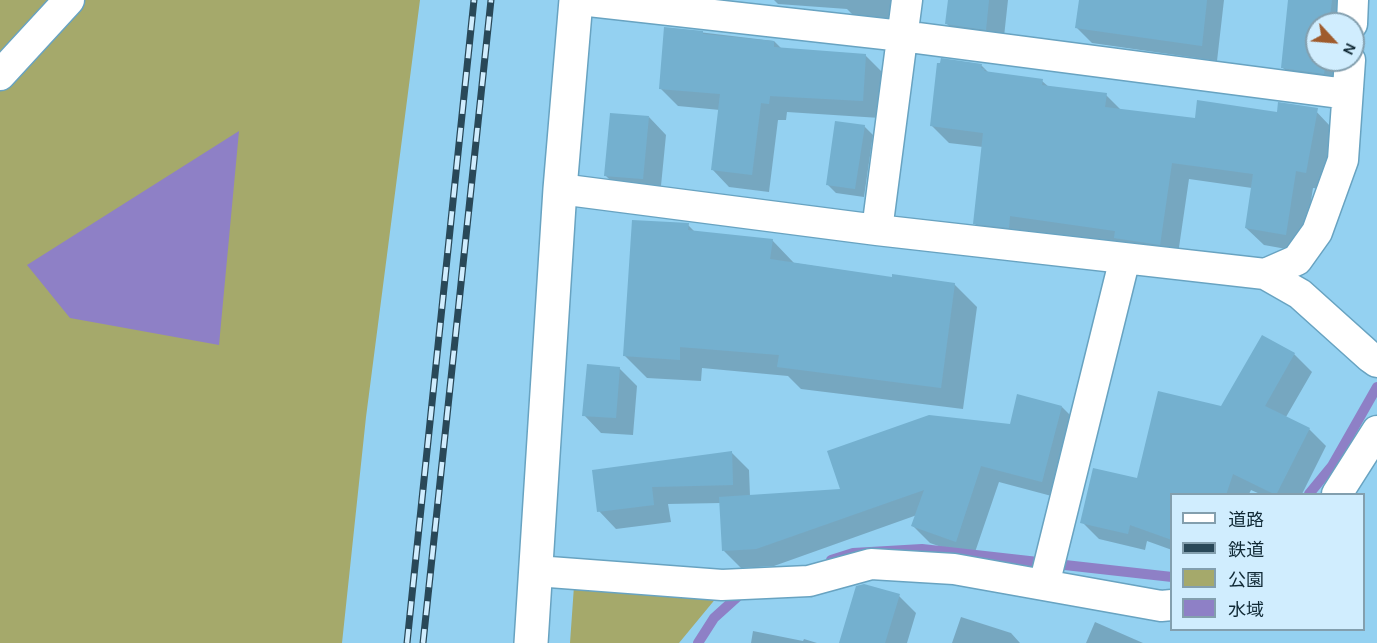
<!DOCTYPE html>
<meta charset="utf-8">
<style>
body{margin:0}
#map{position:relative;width:1377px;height:643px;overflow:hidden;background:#94d1f1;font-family:Karla,"Noto Sans JP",sans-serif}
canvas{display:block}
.legend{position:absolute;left:1170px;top:493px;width:195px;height:138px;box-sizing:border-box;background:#d0edfe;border:2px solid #839fae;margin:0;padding:8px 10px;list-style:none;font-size:18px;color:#102935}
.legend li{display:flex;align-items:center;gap:12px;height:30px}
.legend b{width:30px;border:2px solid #839fae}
.north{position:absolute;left:1305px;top:12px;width:60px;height:60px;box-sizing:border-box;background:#d0edfe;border:2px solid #839fae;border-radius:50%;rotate:116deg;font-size:16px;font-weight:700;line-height:24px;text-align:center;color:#102935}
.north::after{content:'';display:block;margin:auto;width:21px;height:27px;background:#9f5b2d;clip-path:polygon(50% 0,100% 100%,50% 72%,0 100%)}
</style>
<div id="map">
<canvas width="1377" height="643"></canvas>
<ul class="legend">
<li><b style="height:8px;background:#fff"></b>道路</li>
<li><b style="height:8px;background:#294858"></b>鉄道</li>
<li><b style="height:16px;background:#a5a96b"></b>公園</li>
<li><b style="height:16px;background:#8e80c6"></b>水域</li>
</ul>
<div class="north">N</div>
</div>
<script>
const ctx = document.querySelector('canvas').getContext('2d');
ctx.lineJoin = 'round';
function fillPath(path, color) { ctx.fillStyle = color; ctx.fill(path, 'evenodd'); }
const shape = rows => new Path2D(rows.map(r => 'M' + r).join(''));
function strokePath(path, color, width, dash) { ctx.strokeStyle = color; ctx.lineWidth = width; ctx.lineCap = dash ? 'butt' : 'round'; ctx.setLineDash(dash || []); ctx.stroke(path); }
fillPath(shape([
 [0,0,420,0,366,417,342,643,0,643],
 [574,586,717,597,679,643,570,643]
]), '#a5a96b');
fillPath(shape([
 [239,131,219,345,70,318,27,265]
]), '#8e80c6');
fillPath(shape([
 [774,0,906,0,903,28,863,25,847,9,778,4],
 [950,0,1008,0,1003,46,964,41,947,24],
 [1081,0,1224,0,1217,61,1092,43,1077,28],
 [1290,0,1345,0,1342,24,1317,24,1317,60,1337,60,1333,88,1299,83,1283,68],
 [665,28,774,41,783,50,865,55,882,72,880,118,787,112,786,120,778,120,769,192,729,187,712,169,720,110,678,106,661,89],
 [981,65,989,73,1042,81,1049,87,1106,95,1122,111,1196,120,1278,114,1313,108,1330,126,1329,138,1332,141,1323,189,1313,188,1303,252,1264,245,1246,228,1252,188,1189,179,1177,261,992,240,974,223,983,147,949,143,931,125],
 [649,117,666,135,660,196,623,193,606,176],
 [864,126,873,135,864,197,836,193,827,184],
 [688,225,696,233,772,240,794,263,893,278,954,284,977,307,963,409,801,389,788,376,702,368,701,381,647,378,625,356],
 [1263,337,1294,354,1312,372,1286,417,1309,429,1326,446,1302,494,1260,494,1251,490,1249,494,1172,494,1172,550,1147,541,1145,550,1099,539,1082,522,1138,480,1222,408],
 [619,368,637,386,633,435,601,433,584,415],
 [1062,407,1079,424,1059,498,999,482,973,558,930,543,913,526,917,515,774,566,741,568,724,551,721,503,668,504,671,522,616,529,599,511,594,471,732,453,749,470,750,496,842,490],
 [899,596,916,613,907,643,840,643],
 [961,617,1011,633,1020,643,952,643],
 [1095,622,1143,643,1086,643],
 [753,631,803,641,804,639,817,643,751,643]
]), '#0003');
strokePath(shape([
 [1309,494,1332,466,1377,387],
 [831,560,853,553,922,549,1172,577],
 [698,643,714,618,745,590]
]), '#8e80c6', 10);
fillPath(shape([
 [948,0,989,0,986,30,945,24],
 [1079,0,1207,0,1202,46,1075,28],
 [1288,0,1332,0,1329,24,1317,24,1317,60,1326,60,1324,74,1281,68],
 [664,27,703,31,703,34,774,41,774,47,866,54,863,101,770,96,769,104,761,103,752,175,711,170,720,94,659,89],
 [941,58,982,64,981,68,985,69,984,71,1043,79,1042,85,1107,93,1105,107,1195,118,1197,100,1277,112,1278,102,1318,108,1306,173,1296,171,1286,235,1245,228,1253,174,1172,163,1160,245,1114,238,1115,231,1010,216,1009,228,973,224,983,133,930,126,937,63,940,63],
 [610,113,649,116,643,179,604,176],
 [835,121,865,125,855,189,826,185],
 [632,220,689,223,688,230,773,239,770,259,892,277,892,274,955,283,941,388,777,367,779,355,680,347,680,360,623,356],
 [1262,335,1295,353,1265,406,1310,428,1276,495,1233,474,1226,495,1172,495,1172,540,1130,525,1128,534,1080,523,1093,468,1137,478,1158,391,1221,406],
 [587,364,620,367,616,418,582,416],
 [1017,394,1062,406,1042,482,981,466,956,542,911,526,924,490,756,549,722,551,719,497,840,489,827,451,929,415,1010,424],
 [732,451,733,485,652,487,654,505,597,512,592,470],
 [864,584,900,594,885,643,839,643,856,586]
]), '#74b0cf');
const minor = shape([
 [580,0,902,36,1347,94],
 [1352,24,1353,0],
 [0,75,69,0],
 [560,189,877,230,1265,274,1300,294,1370,357,1377,362],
 [877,230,907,0],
 [1265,274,1297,260,1317,232,1343,160,1350,60],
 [1337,494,1377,431],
 [536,571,722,585,809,581,871,564,954,569,1161,606,1172,605],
 [1044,585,1125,258]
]);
const tertiary = shape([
 [531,643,560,189,576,0]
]);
strokePath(minor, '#68a3c1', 33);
strokePath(tertiary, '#68a3c1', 36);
strokePath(minor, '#fff', 30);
strokePath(tertiary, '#fff', 33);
const rail = shape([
 [407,643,474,0],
 [423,643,491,0]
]);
strokePath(rail, '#294858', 7);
strokePath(rail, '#d0edfe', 4.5, [14]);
</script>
